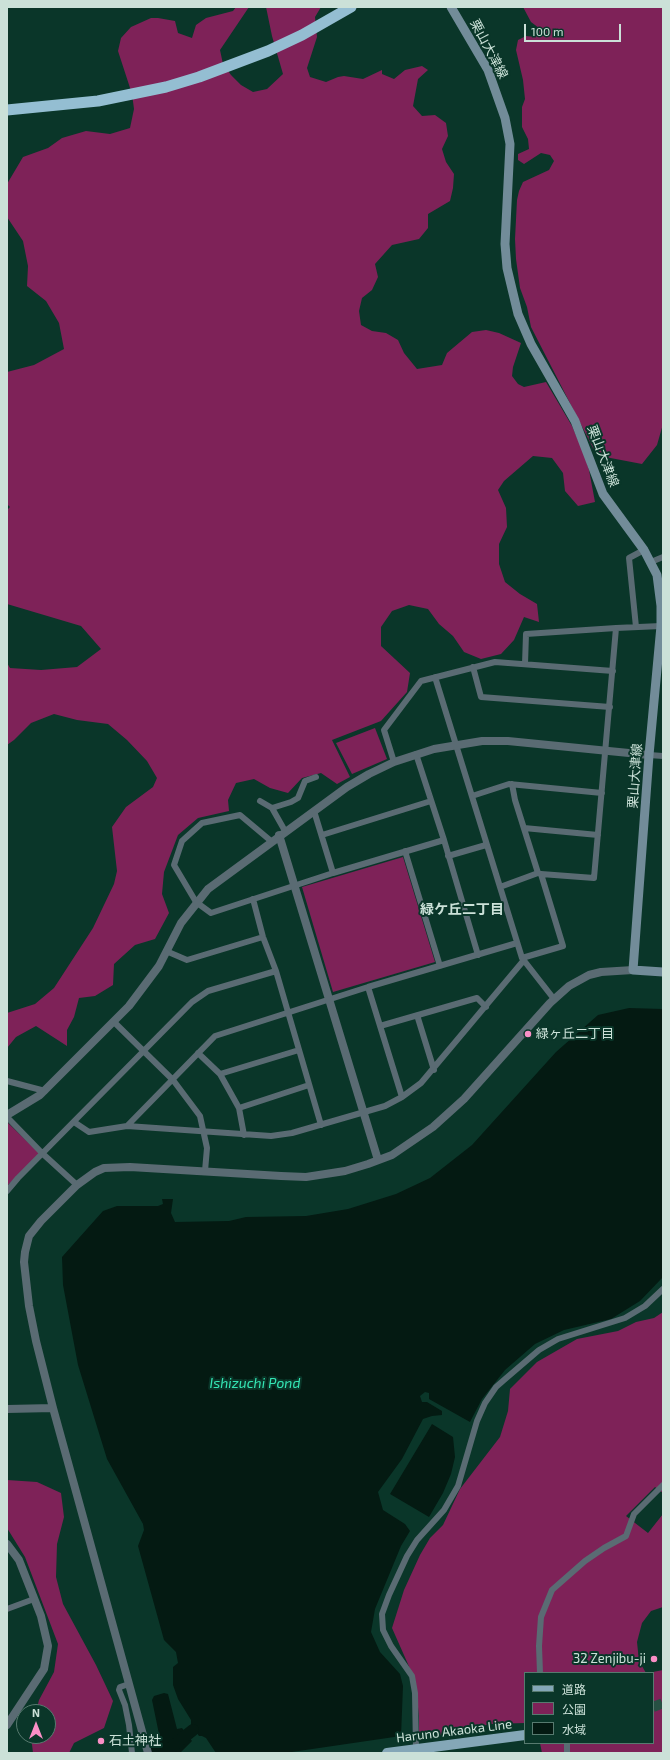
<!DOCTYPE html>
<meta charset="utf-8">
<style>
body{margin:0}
#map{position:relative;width:670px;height:1760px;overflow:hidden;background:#0a3629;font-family:"Exo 2","Noto Sans JP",sans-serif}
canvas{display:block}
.frame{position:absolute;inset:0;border:8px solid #cbe1d8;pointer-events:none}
.legend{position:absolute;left:524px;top:1672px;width:130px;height:72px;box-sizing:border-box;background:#0a3629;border:1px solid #577a6f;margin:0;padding:5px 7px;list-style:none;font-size:12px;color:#cbe1d8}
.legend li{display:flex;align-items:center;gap:8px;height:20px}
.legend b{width:20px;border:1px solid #577a6f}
.north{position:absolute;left:16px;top:1704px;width:40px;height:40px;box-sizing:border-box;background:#0a3629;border:1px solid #577a6f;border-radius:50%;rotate:0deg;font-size:11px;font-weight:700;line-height:16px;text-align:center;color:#cbe1d8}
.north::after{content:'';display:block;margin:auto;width:14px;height:18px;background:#fa8fc6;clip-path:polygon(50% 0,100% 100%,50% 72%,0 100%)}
.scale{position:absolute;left:524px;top:24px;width:97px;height:18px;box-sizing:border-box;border:2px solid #cbe1d8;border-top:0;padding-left:5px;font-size:12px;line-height:14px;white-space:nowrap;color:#cbe1d8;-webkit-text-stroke:3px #0a3629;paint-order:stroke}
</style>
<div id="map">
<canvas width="670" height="1760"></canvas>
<div class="frame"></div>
<ul class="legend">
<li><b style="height:5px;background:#84a7b7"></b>道路</li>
<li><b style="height:11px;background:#7e2258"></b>公園</li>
<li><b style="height:11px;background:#041a12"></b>水域</li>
</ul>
<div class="north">N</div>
<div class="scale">100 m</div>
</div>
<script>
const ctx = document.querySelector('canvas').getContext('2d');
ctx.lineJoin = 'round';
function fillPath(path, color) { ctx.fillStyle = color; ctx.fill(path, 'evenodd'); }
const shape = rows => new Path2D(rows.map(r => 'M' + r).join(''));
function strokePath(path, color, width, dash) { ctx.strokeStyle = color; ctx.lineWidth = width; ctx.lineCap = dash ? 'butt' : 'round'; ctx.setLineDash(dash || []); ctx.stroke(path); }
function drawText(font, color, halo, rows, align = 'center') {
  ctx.font = font + ' "Exo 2","Noto Sans JP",sans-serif'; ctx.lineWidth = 4; ctx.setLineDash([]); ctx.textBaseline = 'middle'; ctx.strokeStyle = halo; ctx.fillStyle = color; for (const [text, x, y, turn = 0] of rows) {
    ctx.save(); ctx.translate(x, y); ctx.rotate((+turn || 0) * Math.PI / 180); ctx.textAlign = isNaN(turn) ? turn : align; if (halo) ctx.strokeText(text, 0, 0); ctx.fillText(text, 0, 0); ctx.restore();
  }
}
fillPath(shape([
 [236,7,249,7,220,50,223,64,231,75,241,85,253,92,267,89,283,74,272,36,266,7,321,7,315,17,317,37,307,68,310,77,326,82,338,77,344,76,363,79,382,70,382,74,394,79,405,70,422,66,428,70,418,79,413,106,422,116,435,115,446,123,448,136,442,149,446,162,454,174,453,188,450,201,428,214,428,228,419,239,392,245,375,264,378,277,372,290,362,298,359,311,361,325,372,331,386,333,398,340,404,353,417,369,442,365,447,353,472,332,486,330,499,333,521,343,513,367,512,376,518,384,524,387,546,382,572,426,584,454,589,470,595,502,578,506,565,491,563,473,552,458,533,456,504,481,498,490,506,508,507,527,499,544,499,564,505,582,520,594,537,604,539,622,524,617,514,640,501,654,481,659,464,652,453,636,439,624,428,609,409,605,392,611,381,627,381,646,410,673,407,692,381,721,332,740,350,777,337,784,321,773,302,778,288,793,270,788,254,779,236,783,228,800,229,811,198,818,178,835,164,872,162,894,169,913,155,939,135,945,114,964,113,985,95,996,79,998,74,1017,67,1030,67,1046,36,1026,16,1037,7,1048,7,1013,35,1004,54,988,93,928,114,884,117,871,112,827,126,807,153,787,157,778,147,761,127,740,108,724,77,720,54,714,31,723,14,740,7,745,7,663,10,668,41,670,77,667,101,649,81,626,7,604,7,510,10,507,7,504,7,372,34,365,64,349,59,323,46,301,27,286,28,266,23,241,7,217,7,184,23,157,48,148,62,138,86,131,110,134,130,128,134,109,132,94,118,51,121,38,131,27,151,18,158,18,175,21,178,33,192,38,196,25,206,18,233,11],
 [523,7,663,7,663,424,657,445,642,464,600,456,593,448,531,327,527,307,520,288,516,259,515,239,517,200,519,191,523,182,549,170,554,161,550,155,541,153,524,164,518,160,518,154,529,149,528,139,522,127,522,107,525,99,523,80,516,50,518,40,526,36,535,37,539,28,531,22],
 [375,728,387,759,352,774,336,743],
 [403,857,435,962,333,992,302,887],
 [7,1122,40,1154,7,1186],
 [663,1312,663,1493,655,1487,626,1516,648,1533,663,1514,663,1607,651,1611,642,1623,637,1642,639,1661,646,1673,525,1673,525,1723,491,1724,419,1740,419,1716,415,1680,392,1628,404,1590,420,1555,430,1538,443,1525,460,1489,500,1437,508,1411,510,1389,537,1362,577,1339,618,1331,636,1322,654,1318],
 [7,1480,37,1482,61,1493,64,1517,57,1544,56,1577,63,1604,96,1665,113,1701,104,1728,74,1743,69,1753,33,1753,31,1736,48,1736,48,1712,36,1712,39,1700,54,1672,58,1644,25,1557,7,1528],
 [663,1670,663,1753,542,1753,540,1743,653,1743,653,1673,648,1673]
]), '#7e2258');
fillPath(shape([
 [629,1008,663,1009,663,1277,640,1301,611,1319,564,1330,535,1344,505,1370,482,1399,470,1422,429,1399,429,1393,425,1392,420,1396,422,1402,427,1402,442,1411,442,1415,432,1416,423,1419,402,1459,378,1492,383,1510,405,1524,410,1531,401,1546,375,1609,371,1632,380,1652,400,1674,403,1686,401,1736,285,1753,216,1753,206,1738,202,1736,199,1736,191,1725,191,1720,178,1699,173,1685,173,1667,178,1663,176,1652,164,1640,138,1546,144,1530,143,1524,107,1459,78,1365,63,1285,62,1257,103,1211,117,1206,158,1206,163,1204,162,1199,173,1199,171,1213,175,1222,229,1221,246,1217,306,1216,348,1209,396,1194,430,1178,472,1145,556,1052,598,1015],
 [432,1424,453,1437,455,1457,451,1474,443,1493,429,1517,390,1494],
 [164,1693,168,1694,177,1729,182,1728,192,1741,180,1753,142,1753,156,1742,159,1734,152,1700,154,1696]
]), '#041a12');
strokePath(shape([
 [164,1753,193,1730]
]), '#041a12', 12);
strokePath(shape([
 [653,1707,663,1703]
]), '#275043', 10, [10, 5]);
strokePath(shape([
 [651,562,663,557],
 [636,627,629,558,644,550],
 [525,664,526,634,616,628],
 [473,667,481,697,610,707],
 [435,677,522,958,554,999],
 [416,754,444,840,478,955],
 [649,755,663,756],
 [394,762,384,730,421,681,495,662,613,671],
 [512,784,515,800,538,873,541,874],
 [472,796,509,784,602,793],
 [260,801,272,808,285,831],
 [272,808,291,802,298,798,305,781,316,777],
 [314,811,333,873],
 [524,828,598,835],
 [322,835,431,801],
 [271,841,240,815,202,823,182,841,174,865,196,902,211,913,333,873,444,840],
 [405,851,440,966],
 [448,856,486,845],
 [500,887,538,873],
 [253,899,263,937,276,971,321,1125],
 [166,951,187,960,263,937],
 [522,958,563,946,541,874,594,878,616,628,661,626],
 [368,987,402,1097],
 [417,1015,434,1070],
 [114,1022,173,1080,200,1116,207,1148,205,1171],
 [380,1026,477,998,486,1007],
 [198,1053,220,1074,239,1108,244,1135],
 [220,1074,299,1050],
 [7,1081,45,1091],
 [239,1108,309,1085],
 [7,1117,43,1154,77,1185],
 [74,1122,89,1132,127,1126,271,1136,292,1133,385,1106,402,1097,421,1083,524,960],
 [127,1126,215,1036,368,987,517,943],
 [7,1191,18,1178,192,1002,208,991,276,971],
 [7,1609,34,1599],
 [540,1673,539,1646,541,1617,552,1590,585,1561,604,1548,626,1536,634,1514,663,1485],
 [129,1684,120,1687,119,1690,125,1705,129,1725,132,1753],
 [567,1743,567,1753],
 [416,1749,415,1693,412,1676,391,1646,383,1630,382,1614,389,1595,407,1556,417,1540,444,1510,458,1486,477,1421,485,1403,496,1387,504,1380,539,1350,558,1339,625,1318,645,1306,663,1289]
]), '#5a6b73', 6);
strokePath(shape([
 [279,835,378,1160],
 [7,1115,40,1095,129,1006,159,966,181,923,208,889,347,787,369,774,394,762,434,749,482,741,508,741,649,755],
 [7,1409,53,1408],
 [7,1544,19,1560,41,1616,48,1646,44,1669,7,1725],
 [148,1753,53,1408,36,1341,29,1306,24,1262,25,1252,29,1236,41,1221,77,1185,95,1172,104,1168,130,1167,281,1176,306,1177,345,1171,368,1164,392,1155,433,1127,464,1099,550,1003,569,986,589,975,601,972,633,970]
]), '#5a6b73', 8);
strokePath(shape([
 [451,7,488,70,505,118,510,144,505,244,507,268,518,314,531,344,575,421,603,494,644,550,657,575,661,606,661,626,649,755,633,970,663,972]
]), '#728c99', 9);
strokePath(shape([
 [387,1753,525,1735]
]), '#84a7b7', 10);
strokePath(shape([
 [7,110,98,101,166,87,199,77,268,51,302,35,351,7]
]), '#94bed2', 11);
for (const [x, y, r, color] of [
 [528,1034,4,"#fa8fc6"],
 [654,1659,4,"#fa8fc6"],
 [101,1741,4,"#fa8fc6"]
]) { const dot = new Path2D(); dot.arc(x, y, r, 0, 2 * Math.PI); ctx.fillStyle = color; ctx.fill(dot); strokePath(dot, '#0a3629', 1.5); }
drawText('13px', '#cbe1d8', '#0a3629', [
 ["栗山大津線",489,49,62],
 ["栗山大津線",603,456,69],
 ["栗山大津線",635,776,-86],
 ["Haruno Akaoka Line",454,1731,-7]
]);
drawText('13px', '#cbe1d8', '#0a3629', [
 ["緑ヶ丘二丁目",536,1034],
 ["32 Zenjibu-ji",646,1659,"right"],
 ["石土神社",109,1741]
], 'left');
drawText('bold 14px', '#cbe1d8', '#0a3629', [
 ["緑ケ丘二丁目",462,909]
]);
drawText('italic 14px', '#34e6b4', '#0a3629', [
 ["Ishizuchi Pond",255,1383]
]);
</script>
